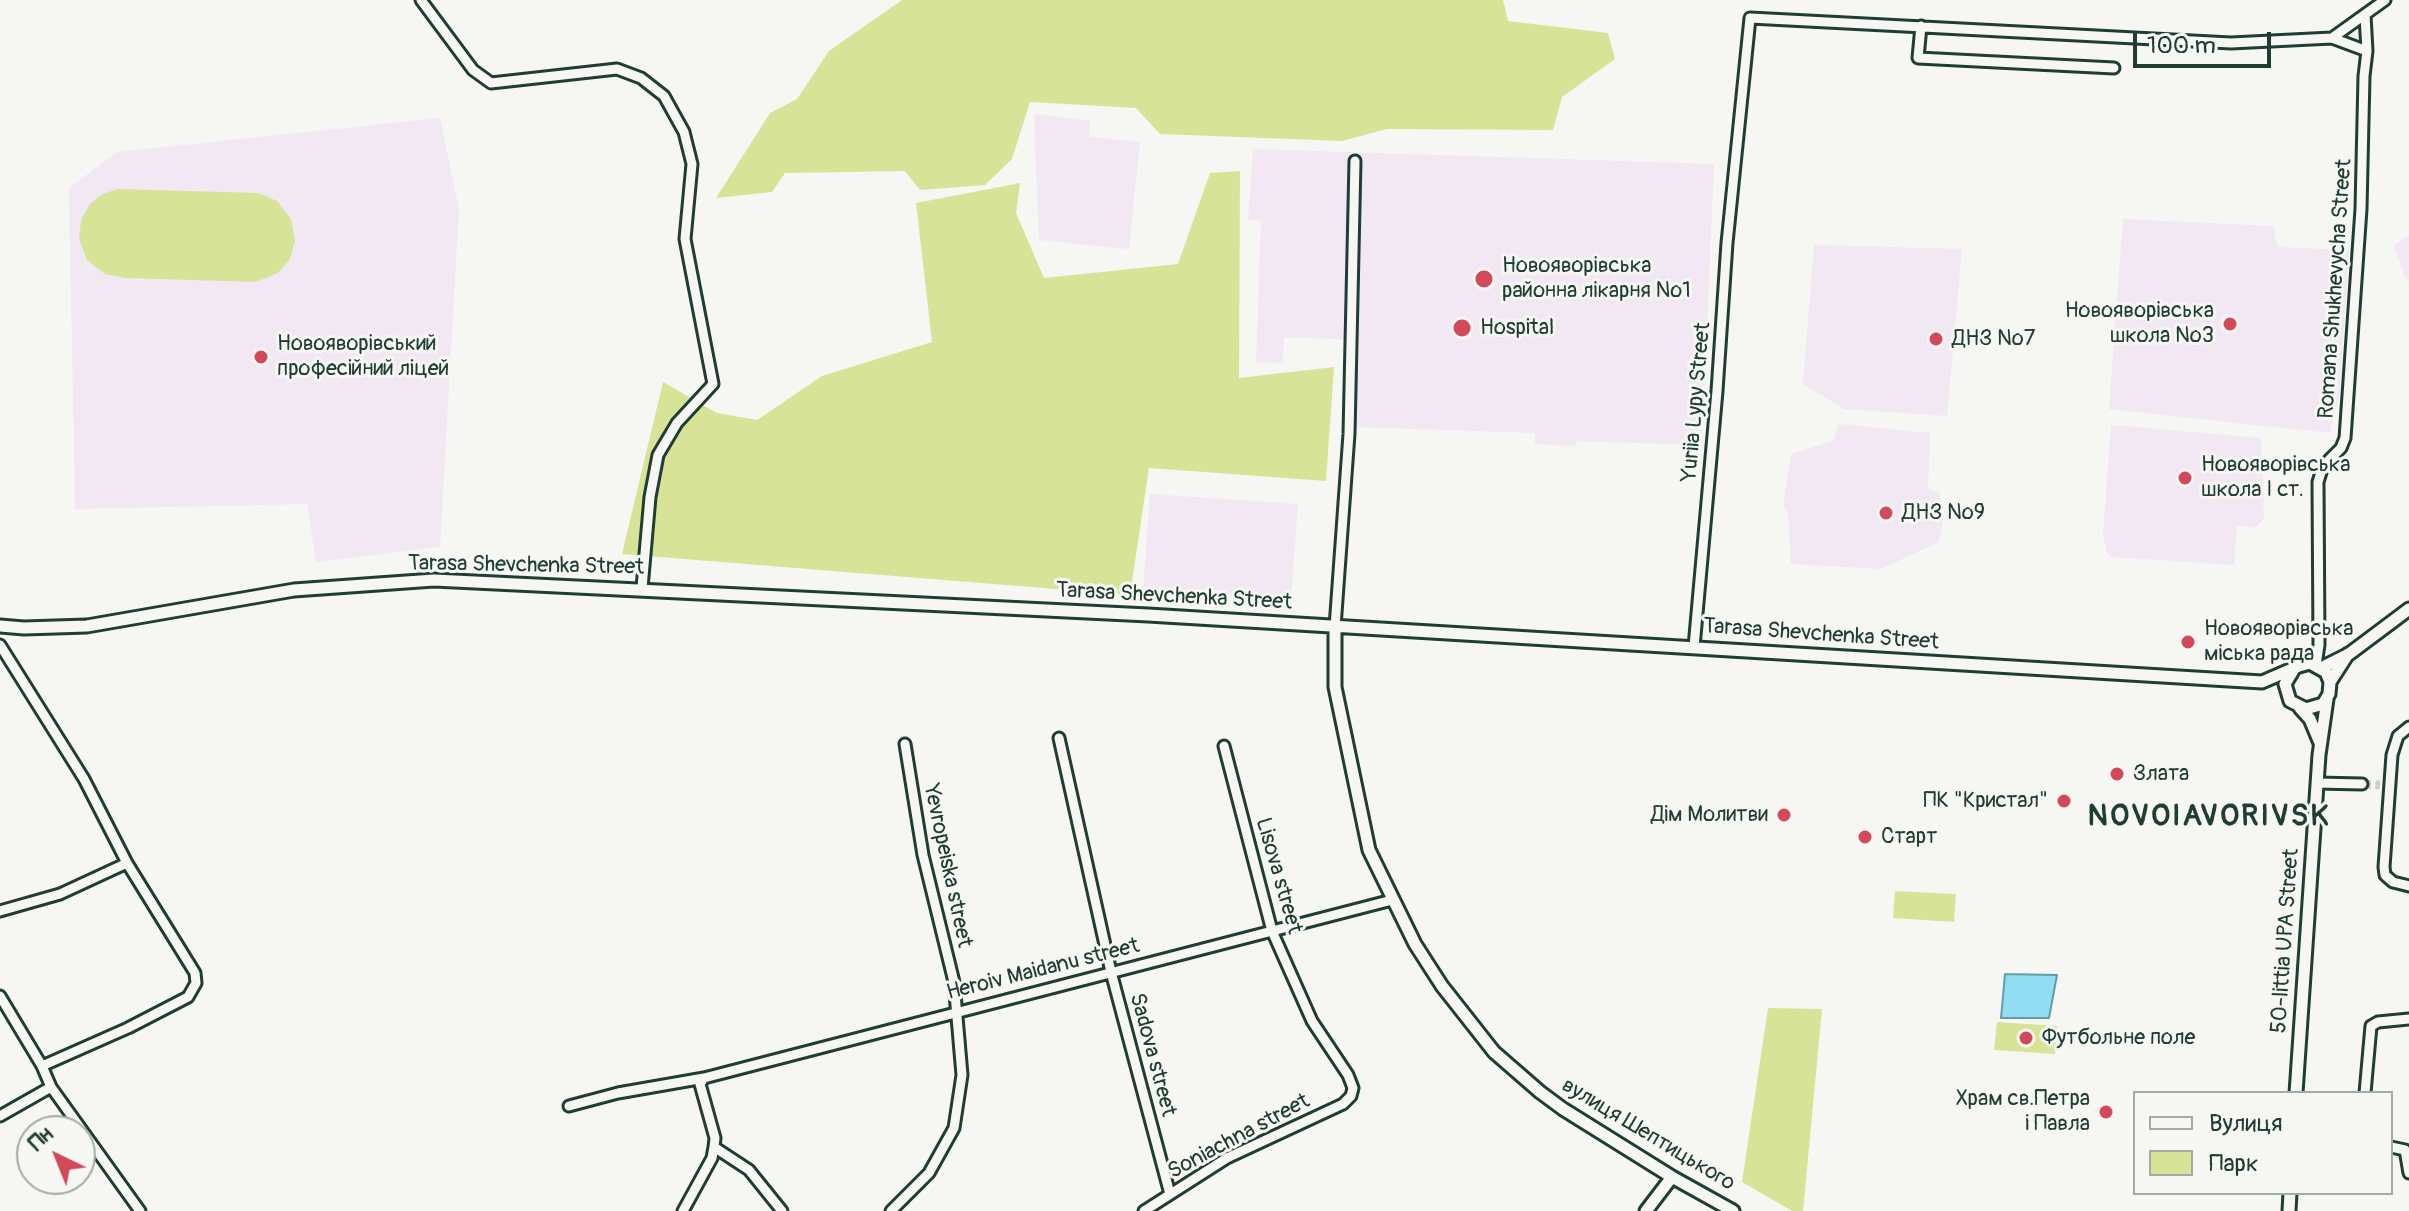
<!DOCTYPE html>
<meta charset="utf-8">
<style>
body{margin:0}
#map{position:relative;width:2409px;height:1211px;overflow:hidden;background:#f6f6f2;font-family:Pangolin,sans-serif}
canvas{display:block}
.legend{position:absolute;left:2133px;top:1091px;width:260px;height:104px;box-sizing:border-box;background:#f6f6f2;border:2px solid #a0aca6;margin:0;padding:10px 14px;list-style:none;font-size:24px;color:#1f3d34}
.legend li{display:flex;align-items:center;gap:16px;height:40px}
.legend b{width:40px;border:2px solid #a0aca6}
.north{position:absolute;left:16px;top:1115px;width:80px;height:80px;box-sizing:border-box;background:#f6f6f2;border:2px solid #a0aca6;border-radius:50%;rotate:317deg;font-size:22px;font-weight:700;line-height:32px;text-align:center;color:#1f3d34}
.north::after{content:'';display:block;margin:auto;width:28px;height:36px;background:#d1495b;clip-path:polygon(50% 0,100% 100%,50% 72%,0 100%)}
.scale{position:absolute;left:2133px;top:32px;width:138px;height:36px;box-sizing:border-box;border:4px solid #1f3d34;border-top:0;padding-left:10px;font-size:24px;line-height:28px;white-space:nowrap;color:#1f3d34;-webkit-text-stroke:6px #f6f6f2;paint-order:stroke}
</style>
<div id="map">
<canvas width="2409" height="1211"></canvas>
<ul class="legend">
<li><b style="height:10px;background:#f6f6f2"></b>Вулиця</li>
<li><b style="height:22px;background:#d7e497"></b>Парк</li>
</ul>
<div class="north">Пн</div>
<div class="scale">100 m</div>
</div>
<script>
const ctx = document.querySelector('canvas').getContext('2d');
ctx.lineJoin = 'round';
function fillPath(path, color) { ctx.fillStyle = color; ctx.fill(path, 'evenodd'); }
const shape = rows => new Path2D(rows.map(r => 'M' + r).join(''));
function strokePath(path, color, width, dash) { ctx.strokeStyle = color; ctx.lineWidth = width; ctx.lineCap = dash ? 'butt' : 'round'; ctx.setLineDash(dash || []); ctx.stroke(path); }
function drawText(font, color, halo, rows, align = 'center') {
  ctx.font = font + ' Pangolin,sans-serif'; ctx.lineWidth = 6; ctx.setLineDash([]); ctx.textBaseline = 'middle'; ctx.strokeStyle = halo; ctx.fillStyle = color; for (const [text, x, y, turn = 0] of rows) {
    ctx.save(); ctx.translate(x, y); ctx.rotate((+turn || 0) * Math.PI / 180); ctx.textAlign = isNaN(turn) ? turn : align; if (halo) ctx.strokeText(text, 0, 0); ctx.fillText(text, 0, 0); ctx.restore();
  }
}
fillPath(shape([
 [1034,114,1090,121,1089,137,1140,142,1129,249,1039,240],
 [440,118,459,209,440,547,316,562,307,504,75,509,69,188,117,152],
 [1253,149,1714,164,1702,445,1576,441,1576,446,1535,444,1535,433,1356,427,1359,340,1284,337,1283,363,1256,362,1261,221,1248,220],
 [2123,219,2273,226,2278,247,2349,250,2339,397,2330,433,2109,409],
 [2409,235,2409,282,2404,275,2394,245],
 [1814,245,1962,249,1947,416,1844,409,1803,384],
 [1838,424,1930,433,1928,489,1939,492,1944,513,1939,542,1881,569,1791,564,1788,512,1783,506,1791,454,1833,441],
 [2111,425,2261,438,2264,519,2256,527,2237,526,2234,565,2111,557,2106,551,2103,533],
 [1150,494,1298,504,1291,599,1143,590]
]), '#f2e8f3');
fillPath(shape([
 [902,0,1503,0,1508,21,1608,33,1615,59,1562,97,1553,130,1387,129,1342,141,1160,134,1136,108,1030,102,1012,159,985,185,920,190,905,171,785,173,772,192,716,198,770,113,797,99,829,51],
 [1240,171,1239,378,1334,367,1326,481,1149,468,1130,595,622,554,663,382,717,413,757,420,822,376,932,342,916,203,1020,183,1016,213,1044,278,1178,264,1210,173],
 [117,189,259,193,277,201,291,219,295,241,290,259,278,273,256,282,125,278,105,274,87,260,79,239,81,220,90,204,101,195],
 [1895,891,1956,894,1954,922,1893,918],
 [1768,1008,1822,1009,1803,1211,1792,1211,1742,1182],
 [1997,1022,2057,1026,2055,1054,1994,1050]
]), '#d7e497');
const water = shape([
 [2005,974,2057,975,2049,1018,2001,1018,2005,974]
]);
fillPath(water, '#91ddf2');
strokePath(water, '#639da6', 2);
strokePath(shape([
 [2362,784,2380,785]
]), '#cbd1cc', 9, [9, 4.5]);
const minor = shape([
 [421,0,473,70,491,83,617,69,641,78,664,96,684,132,692,164,685,239,713,384,677,423,658,455,650,497,642,588],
 [1921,26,1918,58,2114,68],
 [2332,38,2385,0],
 [1335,627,1349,434,1355,161],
 [0,645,84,779,127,863,195,973,196,983,188,997,128,1028,42,1066,51,1087,140,1211],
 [1694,647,1717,391,1727,243,1750,18,2231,43,2332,38,2367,51],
 [2316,665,2319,645,2318,482,2323,466,2341,448,2345,438,2361,209,2364,76,2367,51,2365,15],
 [2409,727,2398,736,2392,755,2384,867,2385,875,2393,882,2409,886],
 [1059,738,1111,972,1170,1194],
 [2317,783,2362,784],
 [0,911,60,894,127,863],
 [0,996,42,1066],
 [2365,1093,2371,1026,2378,1022,2409,1019],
 [569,1106,618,1093,704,1078,1392,900],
 [0,1116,51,1087],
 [714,1147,749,1170,782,1211],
 [2391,1147,2405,1150,2409,1173],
 [683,1211,712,1158,714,1147,715,1138,700,1084,704,1078],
 [891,1211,929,1173,954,1128,962,1075,954,982,923,855,905,744],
 [1144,1211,1227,1158,1343,1104,1351,1096,1353,1088,1348,1075,1312,1021,1272,931,1224,746]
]);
const tertiary = shape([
 [0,626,24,628,87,626,294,590,434,580,1148,615,2262,682,2299,666,2310,663,2326,672,2330,682,2329,694,2323,704,2306,709,2290,701,2285,684,2294,669],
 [1335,627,1335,687,1369,850,1415,944,1442,986,1494,1052,1540,1092,1563,1109,1672,1177,1733,1211],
 [2321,668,2349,654,2409,609],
 [2330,682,2348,654],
 [2300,708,2310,719,2320,743],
 [2296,1093,2319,755,2327,699],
 [1646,1211,1672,1177],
 [2289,1211,2290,1193]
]);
strokePath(minor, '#1f3d34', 15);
strokePath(tertiary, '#1f3d34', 17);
strokePath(minor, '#f6f6f2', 9);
strokePath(tertiary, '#f6f6f2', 11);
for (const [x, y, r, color] of [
 [1484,279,10,"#d1495b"],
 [2230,324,8,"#d1495b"],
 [1462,328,10,"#d1495b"],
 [1936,339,8,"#d1495b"],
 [261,357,8,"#d1495b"],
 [2185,478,8,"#d1495b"],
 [1886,513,8,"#d1495b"],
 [2188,642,8,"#d1495b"],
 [2117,774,8,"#d1495b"],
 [2064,801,8,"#d1495b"],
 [1784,815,8,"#d1495b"],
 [1865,837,8,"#d1495b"],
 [2026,1038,8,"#d1495b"],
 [2106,1112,8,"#d1495b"]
]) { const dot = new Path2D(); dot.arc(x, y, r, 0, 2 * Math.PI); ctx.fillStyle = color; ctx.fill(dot); strokePath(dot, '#f6f6f2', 3); }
drawText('22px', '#1f3d34', '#f6f6f2', [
 ["Новояворівська",1502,266],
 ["районна лікарня №1",1502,291],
 ["Новояворівська",2214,311,"right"],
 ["школа №3",2214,336,"right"],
 ["Hospital",1480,328],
 ["ДНЗ №7",1952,339],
 ["Новояворівський",277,344],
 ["професійний ліцей",277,369],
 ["Новояворівська",2201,465],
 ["школа І ст.",2201,490],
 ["ДНЗ №9",1902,513],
 ["Новояворівська",2204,629],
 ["міська рада",2204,654],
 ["Злата",2133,774],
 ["ПК \"Кристал\"",2048,801,"right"],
 ["Дім Молитви",1768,815,"right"],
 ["Старт",1881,837],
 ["Футбольне поле",2042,1038],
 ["Храм св.Петра",2090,1099,"right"],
 ["і Павла",2090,1124,"right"]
], 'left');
drawText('22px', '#1f3d34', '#f6f6f2', [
 ["Romana Shukhevycha Street",2336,289,-86],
 ["Yuriia Lypy Street",1697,402,-85],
 ["Tarasa Shevchenka Street",526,566,1],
 ["Tarasa Shevchenka Street",1174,597,3],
 ["Tarasa Shevchenka Street",1821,635,4],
 ["Yevropeiska street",947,866,78],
 ["Lisova street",1278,876,74],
 ["50-littia UPA Street",2286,941,-86],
 ["Heroiv Maidanu street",1043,970,-14],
 ["Sadova street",1152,1055,75],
 ["вулиця Шептицького",1648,1135,31],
 ["Soniachna street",1239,1137,-28]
]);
ctx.letterSpacing = '2px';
drawText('bold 30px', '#1f3d34', '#f6f6f2', [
 ["NOVOIAVORIVSK",2209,817]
]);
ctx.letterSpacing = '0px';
</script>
